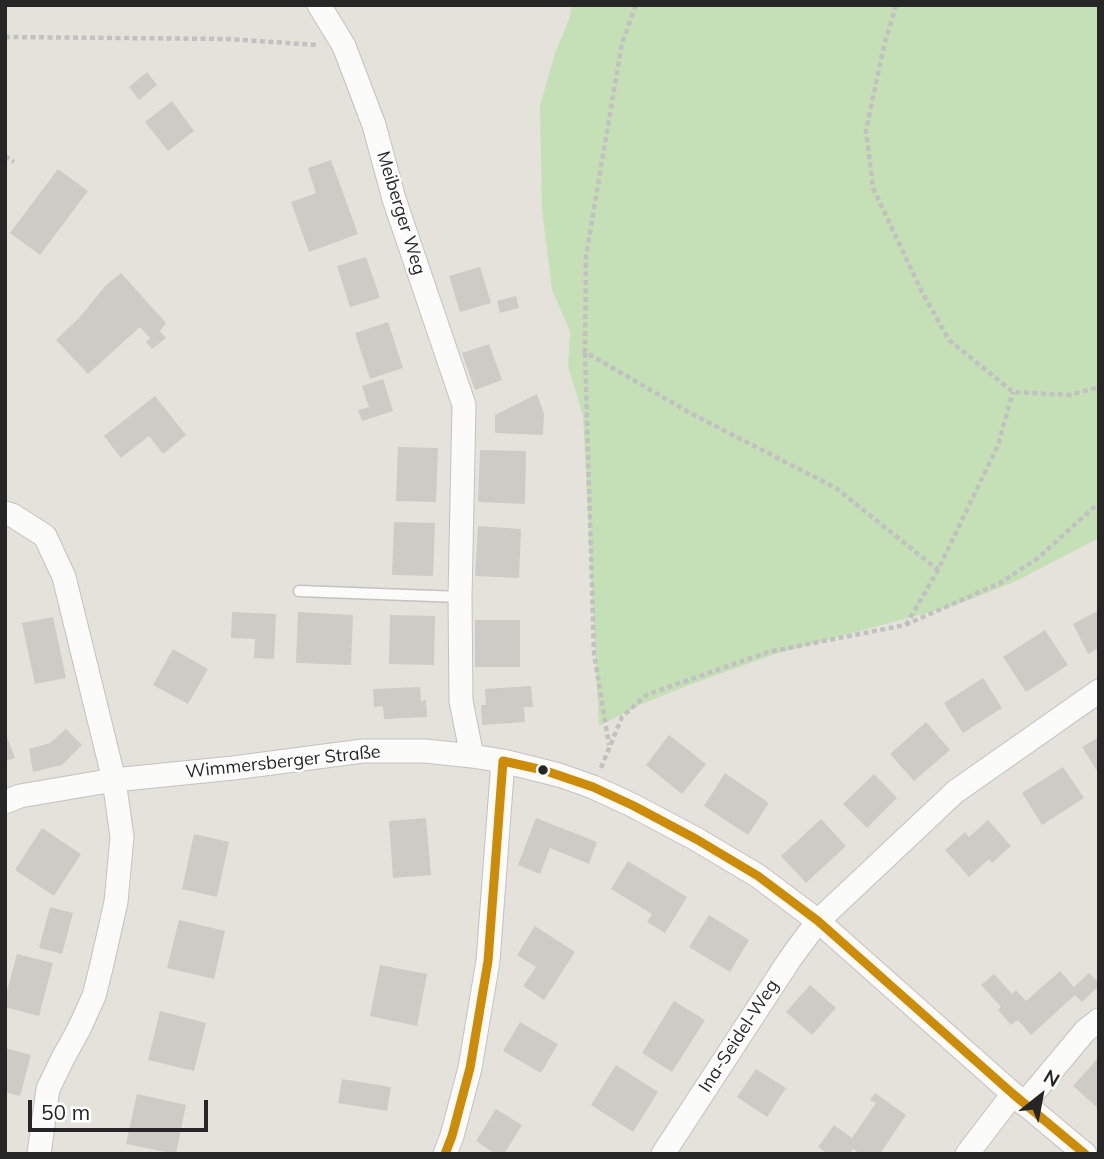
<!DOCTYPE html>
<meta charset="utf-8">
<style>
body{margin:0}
#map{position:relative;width:1104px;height:1159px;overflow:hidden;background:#e5e2dc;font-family:Mulish,sans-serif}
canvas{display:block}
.frame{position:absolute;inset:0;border:7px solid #262626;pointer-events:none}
.north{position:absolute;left:1006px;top:1061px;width:70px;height:70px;-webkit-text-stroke:5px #fff;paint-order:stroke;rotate:31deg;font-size:19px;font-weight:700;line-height:28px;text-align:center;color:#262626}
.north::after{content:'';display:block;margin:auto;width:24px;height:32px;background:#262626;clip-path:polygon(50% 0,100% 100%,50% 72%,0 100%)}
.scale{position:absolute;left:28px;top:1100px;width:180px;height:32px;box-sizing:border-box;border:4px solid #262626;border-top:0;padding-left:9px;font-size:21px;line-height:24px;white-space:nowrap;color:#262626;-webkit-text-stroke:5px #fff;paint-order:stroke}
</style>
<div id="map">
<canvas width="1104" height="1159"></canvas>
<div class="frame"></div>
<div class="north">N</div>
<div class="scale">50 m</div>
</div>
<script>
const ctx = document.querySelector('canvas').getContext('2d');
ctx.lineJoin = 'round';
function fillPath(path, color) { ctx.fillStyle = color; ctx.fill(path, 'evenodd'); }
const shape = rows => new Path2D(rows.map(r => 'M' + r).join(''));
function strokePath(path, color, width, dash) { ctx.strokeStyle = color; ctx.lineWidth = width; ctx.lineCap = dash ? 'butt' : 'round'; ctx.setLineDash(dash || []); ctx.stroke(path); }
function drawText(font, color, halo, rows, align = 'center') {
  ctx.font = font + ' Mulish,sans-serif'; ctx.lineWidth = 5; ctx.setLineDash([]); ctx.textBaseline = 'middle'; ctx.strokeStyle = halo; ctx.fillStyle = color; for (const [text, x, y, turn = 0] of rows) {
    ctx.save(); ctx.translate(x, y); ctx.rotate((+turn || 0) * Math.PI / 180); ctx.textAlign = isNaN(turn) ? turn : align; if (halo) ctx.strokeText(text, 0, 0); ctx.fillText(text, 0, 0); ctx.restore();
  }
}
fillPath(shape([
 [571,5,1099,5,1099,538,1014,582,956,605,775,654,689,685,642,704,599,726,583,416,568,366,570,331,552,290,542,209,540,106,555,53,570,17]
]), '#c5dfb6');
fillPath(shape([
 [147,72,157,85,139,100,129,87],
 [172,101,194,131,168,151,145,122],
 [331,160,358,234,309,252,291,202,316,193,308,168],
 [58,169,88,191,40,255,10,233],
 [366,257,380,298,350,307,337,266],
 [480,267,491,303,460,312,449,276],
 [121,273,166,323,160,331,166,338,152,349,146,342,150,338,140,327,88,374,56,340,79,318,106,285],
 [516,296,519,308,500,313,497,301],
 [388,322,403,368,370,379,355,333],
 [489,344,502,380,475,390,462,353],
 [383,379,393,411,362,421,358,410,369,407,362,386],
 [537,394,544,414,543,435,495,433,495,415],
 [155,396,186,435,163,454,149,436,121,458,104,436],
 [398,447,438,448,436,502,396,501],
 [480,450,526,451,525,504,478,502],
 [394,522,435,523,433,576,392,575],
 [478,526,521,529,519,578,475,576],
 [1099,610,1099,648,1088,654,1073,624],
 [232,612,276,614,274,659,254,658,255,639,231,638],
 [298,612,353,615,351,665,296,663],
 [390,615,435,616,434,665,389,664],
 [53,617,66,678,35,684,22,623],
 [475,620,520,620,520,667,475,667],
 [1045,630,1068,665,1026,692,1003,657],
 [173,649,208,669,188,704,153,685],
 [983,678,1002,708,963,733,944,703],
 [531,686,533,707,524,707,525,722,482,725,481,705,486,705,485,689],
 [420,687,421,701,426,700,427,717,384,719,383,706,374,707,373,689],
 [926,722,950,750,914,781,890,754],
 [66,729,82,745,62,765,33,772,29,749,50,743],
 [5,732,15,758,5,761],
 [669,735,706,764,682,794,646,765],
 [1099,737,1099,774,1082,747],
 [1063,767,1084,798,1042,825,1022,793],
 [725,773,769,803,748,835,704,806],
 [874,774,897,798,867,828,843,804],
 [426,818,431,875,393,878,389,821],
 [536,818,597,842,589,864,550,848,540,874,518,865],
 [821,819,846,846,806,883,781,856],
 [988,820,1011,846,992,863,989,859,969,877,945,850,965,832,969,837],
 [42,828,81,854,54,896,15,870],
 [194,834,229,842,217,897,182,889],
 [628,861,687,897,665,933,647,922,652,914,611,889],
 [50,907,73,913,62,954,39,948],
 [709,915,749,940,730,972,689,947],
 [179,920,225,931,214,979,167,968],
 [535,926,575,952,544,1000,523,986,536,967,517,955],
 [17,954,53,963,39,1016,5,1007,5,998],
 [380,965,427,974,417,1026,370,1016],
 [1060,971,1074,987,1089,973,1099,983,1099,986,1082,1002,1075,995,1031,1035,1018,1020,1011,1025,998,1010,1001,1007,981,985,994,974,1012,994,1016,990,1026,1001],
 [810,985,836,1008,812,1035,786,1012],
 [674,1001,705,1020,672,1072,642,1053],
 [160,1011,206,1023,194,1071,148,1060],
 [520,1022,558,1044,541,1073,503,1051],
 [5,1048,31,1055,20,1096,5,1092],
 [1099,1057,1099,1109,1073,1086],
 [616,1065,658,1092,633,1132,591,1105],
 [756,1069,786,1088,767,1117,737,1097],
 [342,1079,391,1087,387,1111,338,1103],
 [875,1093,906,1115,880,1154,860,1154,853,1149,850,1154,828,1154,818,1147,834,1125,852,1138,876,1103,870,1100],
 [137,1094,186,1105,176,1154,126,1144],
 [496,1109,522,1125,504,1154,495,1154,476,1141]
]), '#cecbc7');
const lane = shape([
 [299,591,460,597]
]);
const street = shape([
 [319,5,344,46,374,125,394,199,464,405,460,597,461,701,472,756],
 [5,513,12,515,45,536,64,577,114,780,122,837,116,902,102,964,94,996,79,1029,63,1058,48,1089,39,1154],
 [5,802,20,796,114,780,233,768,363,751,425,751,472,756,503,761,559,775,593,787,634,806,696,839,758,876,818,921,1013,1094,1085,1154],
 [1024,1104,1085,1031,1099,1020],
 [445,1154,452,1136,470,1068,488,961,503,761],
 [663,1154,790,959,818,921,955,792,1099,691],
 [967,1154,1013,1094]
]);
strokePath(lane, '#c3c1c1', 13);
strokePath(street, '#c3c1c1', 25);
strokePath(shape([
 [636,5,622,43,586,256,585,352,692,414,836,488,938,570],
 [896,5,884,46,866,130,873,188,922,292,949,340,1013,392,1070,395,1099,387],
 [5,37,228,39,318,45],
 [5,156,14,162],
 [585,353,594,654,609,745],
 [906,625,938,570,998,445,1013,392],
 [601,768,622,717,646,695,768,652,905,625,1000,583,1038,558,1093,508,1099,504]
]), '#c2c1c1', 4.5, [5, 3.5]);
strokePath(lane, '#fbfbfa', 10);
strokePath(street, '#fbfbfa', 23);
strokePath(shape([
 [445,1154,452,1136,470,1068,488,961,503,761,543,770,593,787,634,806,696,839,758,876,818,921,1013,1094,1085,1154]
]), '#cd8c08', 9);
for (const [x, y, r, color] of [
 [543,770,6,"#262626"]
]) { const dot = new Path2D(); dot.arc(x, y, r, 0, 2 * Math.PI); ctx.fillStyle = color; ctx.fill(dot); strokePath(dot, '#fff', 2.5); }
drawText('18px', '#262626', '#fff', [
 ["Meiberger Weg",401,213,73],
 ["Wimmersberger Straße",283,762,-6],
 ["Ina-Seidel-Weg",739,1036,-57]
]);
</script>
